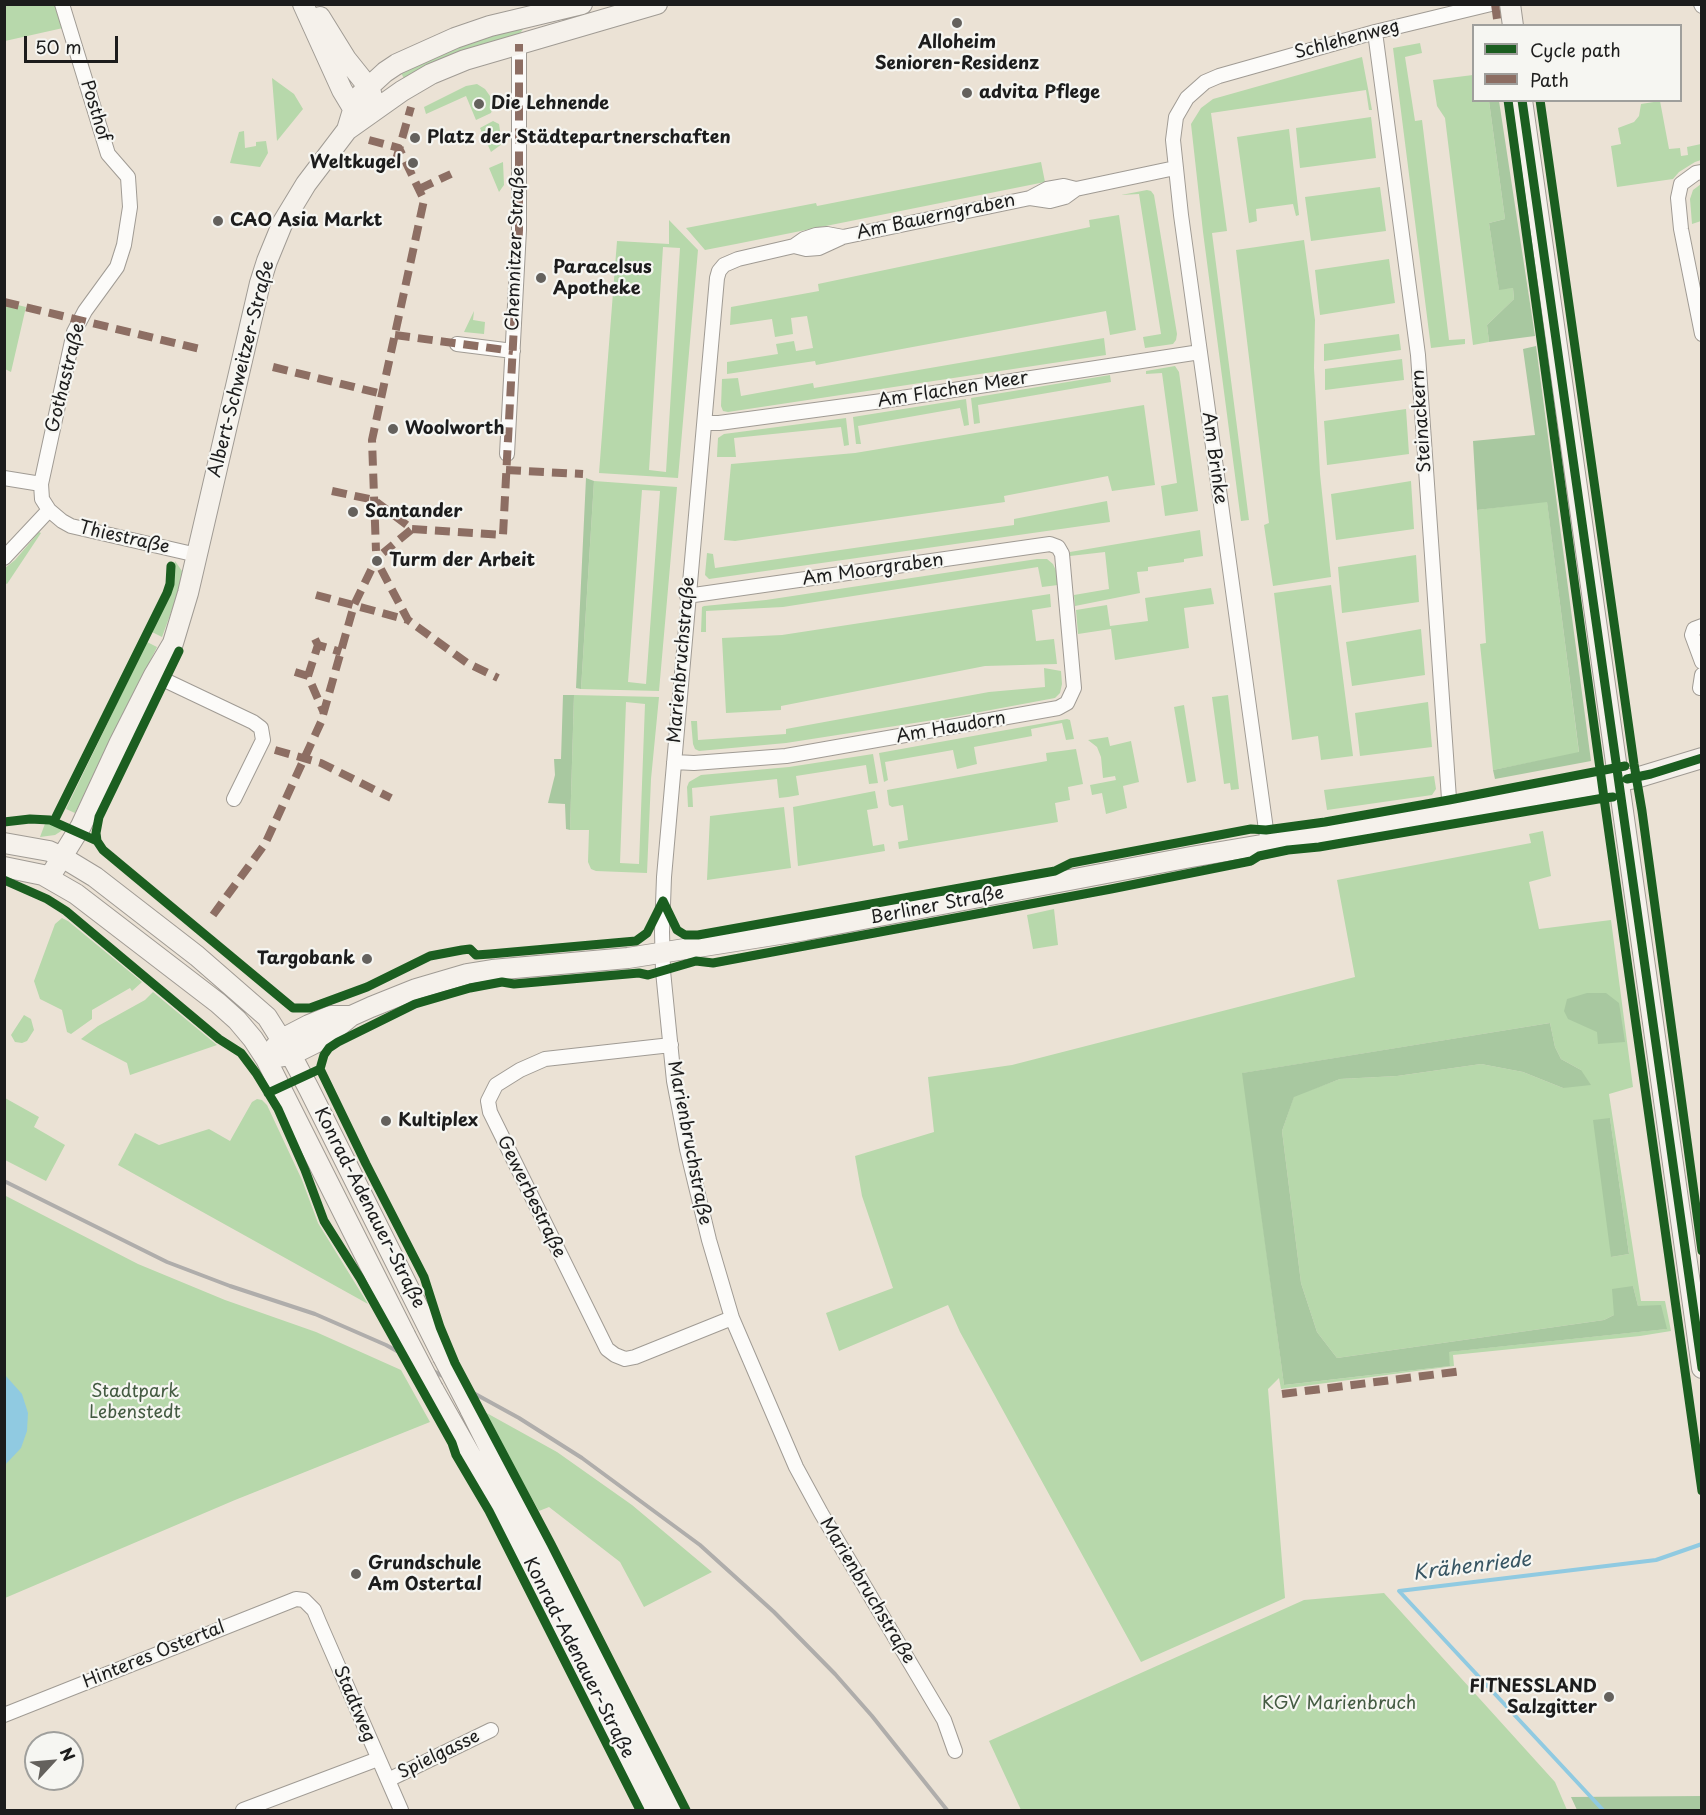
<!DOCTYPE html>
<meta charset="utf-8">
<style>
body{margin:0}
#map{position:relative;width:1706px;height:1815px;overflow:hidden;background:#ebe2d5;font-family:"Playpen Sans",sans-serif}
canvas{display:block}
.frame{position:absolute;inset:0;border:6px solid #1c1c1c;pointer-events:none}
.legend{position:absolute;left:1472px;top:24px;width:210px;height:78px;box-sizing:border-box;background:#f6f6f2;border:2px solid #9f9f9c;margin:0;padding:8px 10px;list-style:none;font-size:18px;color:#1c1c1c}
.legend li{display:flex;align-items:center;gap:12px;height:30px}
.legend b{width:30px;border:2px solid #9f9f9c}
.north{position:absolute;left:24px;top:1731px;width:60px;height:60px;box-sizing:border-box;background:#f6f6f2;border:2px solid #9f9f9c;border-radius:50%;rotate:64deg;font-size:16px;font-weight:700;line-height:24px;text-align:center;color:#1c1c1c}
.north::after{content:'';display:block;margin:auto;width:21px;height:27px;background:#64615d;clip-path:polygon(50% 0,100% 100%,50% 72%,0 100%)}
.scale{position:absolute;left:24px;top:36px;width:94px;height:27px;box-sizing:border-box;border:3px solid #1c1c1c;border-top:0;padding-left:8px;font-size:18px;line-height:21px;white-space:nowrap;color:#1c1c1c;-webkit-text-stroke:4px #f6f6f2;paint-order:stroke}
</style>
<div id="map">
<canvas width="1706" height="1815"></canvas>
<div class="frame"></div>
<ul class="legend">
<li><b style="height:8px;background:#1b5e20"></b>Cycle path</li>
<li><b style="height:8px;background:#8d6e63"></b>Path</li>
</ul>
<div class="north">N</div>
<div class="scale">50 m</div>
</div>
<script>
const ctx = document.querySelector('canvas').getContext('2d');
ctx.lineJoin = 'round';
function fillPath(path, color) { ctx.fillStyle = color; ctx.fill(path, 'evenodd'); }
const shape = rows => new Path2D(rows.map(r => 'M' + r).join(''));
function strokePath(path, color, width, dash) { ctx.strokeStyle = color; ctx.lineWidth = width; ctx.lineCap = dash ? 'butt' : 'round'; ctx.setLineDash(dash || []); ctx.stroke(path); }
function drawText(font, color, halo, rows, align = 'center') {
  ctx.font = font + ' "Playpen Sans",sans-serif'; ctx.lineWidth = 4.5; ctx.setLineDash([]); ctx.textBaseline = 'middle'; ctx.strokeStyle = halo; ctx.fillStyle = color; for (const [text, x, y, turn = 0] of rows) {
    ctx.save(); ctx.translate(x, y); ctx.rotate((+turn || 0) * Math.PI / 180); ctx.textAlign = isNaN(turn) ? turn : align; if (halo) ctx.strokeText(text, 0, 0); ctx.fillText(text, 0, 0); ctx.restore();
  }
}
fillPath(shape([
 [4,5,56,5,63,28,5,41],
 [526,25,516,39,406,82,401,73,420,62,466,42],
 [1420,43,1422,53,1405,57,1415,121,1422,120,1449,340,1465,339,1465,344,1431,348,1393,48],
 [1362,57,1372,110,1369,110,1366,90,1211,113,1227,231,1212,233,1249,520,1241,521,1203,232,1191,124,1201,108,1213,99],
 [1473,75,1474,100,1489,101,1505,219,1489,223,1499,289,1513,288,1514,299,1487,325,1489,342,1473,345,1445,118,1437,106,1433,80],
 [272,78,294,94,303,109,277,141],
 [477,84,485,89,490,96,493,107,491,113,476,120,466,96,426,114,424,107,466,86],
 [1660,101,1669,149,1680,148,1681,156,1688,155,1687,147,1701,144,1701,160,1695,162,1679,172,1673,179,1617,187,1611,146,1621,144,1618,128,1634,122,1639,116,1641,104],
 [1371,117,1376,158,1300,168,1296,128],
 [493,121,499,124,502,144,491,152,480,128],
 [1289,129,1299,215,1296,216,1293,204,1256,209,1257,221,1249,223,1237,137],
 [244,131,245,148,256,146,256,142,266,141,268,153,260,167,230,163,239,132],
 [503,162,504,185,499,192,489,168],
 [1041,162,1045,182,736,244,705,250,686,228,816,203,817,206],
 [1701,184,1701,221,1692,224,1690,199,1693,190],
 [1380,187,1386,231,1311,241,1305,197],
 [1147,190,1151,191,1154,195,1177,334,1176,340,1173,344,1145,348,1143,337,1161,334,1139,194,1121,195],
 [1119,215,1136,330,1110,335,1106,311,816,365,815,361,727,374,727,362,778,354,776,344,794,341,796,351,813,348,807,316,791,318,793,334,775,337,772,319,730,325,731,307,819,291,818,284,1090,227,1089,220],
 [669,220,698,250,678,478,599,473,617,241,669,244],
 [663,247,680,248,666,472,649,470],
 [1304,240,1315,320,1314,368,1320,474,1331,577,1273,586,1264,525,1269,523,1236,250],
 [1389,259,1395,303,1320,315,1315,270],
 [5,302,26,307,11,372,5,369],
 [474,311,473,320,485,322,484,334,464,332],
 [1399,334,1401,350,1324,361,1324,344],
 [1104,338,1106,355,728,412,723,411,721,406,722,379,738,378,741,396,813,383,814,388],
 [1402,359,1404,380,1325,390,1325,369],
 [1175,366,1179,372,1198,511,1165,516,1161,486,1177,483,1162,373,1146,374,1146,371],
 [1110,375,1111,382,978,405,980,423,974,424,971,398],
 [966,399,969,425,964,426,960,408,858,426,861,444,856,444,853,417],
 [1144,405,1155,485,1112,491,1108,476,1004,496,1005,502,735,541,724,540,731,464,855,453],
 [1406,409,1409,454,1327,465,1324,421],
 [846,418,849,445,844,446,841,427,734,438,736,457,717,457,718,438,724,434],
 [594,481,677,487,659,691,581,689],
 [642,490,660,491,646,684,628,682],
 [1411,481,1414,529,1336,540,1331,494],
 [1107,501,1110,522,709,579,705,575,707,553,713,554,715,568,1014,525,1014,519],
 [1547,501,1579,753,1493,770,1480,644,1486,643,1477,510],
 [1200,530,1203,556,1184,559,1184,562,1148,567,1148,571,1137,572,1140,593,1075,606,1074,595,1109,589,1105,552,1070,556,1070,552],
 [39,532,41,533,7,584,5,583,5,568,15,560],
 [1416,555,1419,602,1342,613,1338,567],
 [1037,559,1047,559,1053,564,1057,573,1058,585,1042,587,1038,567,783,607,706,611,706,632,701,632,702,607,704,606,766,600],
 [175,561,182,571,181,585,162,637,152,632,171,591],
 [1331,585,1353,756,1321,760,1318,736,1292,740,1274,593],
 [1211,588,1214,604,1184,608,1189,648,1115,660,1111,629,1078,634,1076,610,1107,605,1110,626,1148,621,1145,598],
 [1050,594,1051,607,1032,610,1036,641,1054,639,1057,664,985,666,781,706,781,710,726,713,722,638,782,635],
 [1421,629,1425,675,1352,686,1346,642],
 [147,642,157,647,75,813,66,809],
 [1044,668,1061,671,1062,684,1060,693,1055,698,953,717,786,743,699,751,695,749,693,744,691,721,697,721,698,740,786,734,786,729,989,692,1045,687],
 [574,695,659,697,651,779,647,873,596,871,591,869,588,862,589,830,570,830],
 [626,702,645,704,639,864,620,863],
 [1228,695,1239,789,1231,790,1230,783,1224,784,1212,697],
 [1428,702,1432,747,1360,756,1355,713],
 [1184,705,1196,781,1187,783,1174,707],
 [1067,719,1070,720,1074,739,1066,740,1062,723,1031,729,1032,736,974,747,977,764,957,769,953,750,885,762,888,780,884,782,879,753],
 [1108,737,1110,746,1131,741,1139,782,1123,786,1127,808,1106,814,1102,793,1092,795,1090,785,1116,780,1115,776,1103,778,1101,757,1097,747,1088,740],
 [1076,749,1083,784,1068,787,1070,800,1055,803,1058,822,899,849,898,842,908,840,903,805,892,807,889,805,887,790,1047,761,1046,753],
 [873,754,878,783,869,784,866,765,796,776,799,795,788,797,779,798,777,779,692,788,693,807,688,807,687,787,689,782,701,775,789,767],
 [1434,776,1436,789,1432,795,1327,810,1324,790],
 [875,791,878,808,867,810,873,846,884,844,885,851,798,866,793,807],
 [784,807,791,868,707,880,710,816],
 [46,821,54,822,66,828,55,835,40,837],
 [1543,831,1551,876,1529,882,1539,929,1611,920,1633,1087,1609,1094,1641,1301,1665,1301,1671,1331,1640,1336,1453,1355,1454,1366,1281,1389,1279,1378,1268,1389,1285,1598,1141,1662,960,1332,948,1305,839,1351,826,1313,893,1288,862,1196,855,1156,934,1132,928,1077,1012,1065,1355,977,1337,880,1531,843,1529,834],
 [1550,1023,1555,1047,1561,1059,1581,1070,1563,1088,1523,1072,1481,1064,1397,1076,1340,1079,1294,1096,1282,1131,1301,1283,1317,1332,1337,1358,1604,1320,1614,1315,1633,1286,1638,1306,1666,1329,1448,1352,1450,1366,1284,1385,1243,1073],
 [1610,1118,1629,1254,1611,1257],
 [1054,909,1058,945,1033,949,1027,915],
 [62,918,68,921,142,982,132,991,130,988,92,1010,92,1019,71,1034,67,1032,62,1010,40,999,34,981,55,924],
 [153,992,217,1045,130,1075,127,1063,81,1039,98,1026,145,1000],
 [24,1015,31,1019,34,1030,27,1041,22,1043,15,1042,11,1035],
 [5,1098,39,1117,34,1127,65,1145,46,1181,5,1160],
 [257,1099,262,1100,267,1105,302,1180,318,1223,368,1304,118,1165,135,1133,159,1145,209,1129,230,1141,252,1102],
 [4,1195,138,1264,225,1300,316,1332,401,1370,430,1422,235,1500,5,1598],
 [483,1411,557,1452,632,1505,712,1572,644,1607,620,1562,549,1507,539,1511],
 [1384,1593,1555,1782,1567,1810,1021,1810,989,1741,1304,1600]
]), '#b7d8ab');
fillPath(shape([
 [1489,101,1499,101,1535,336,1489,342,1487,325,1514,299,1513,288,1499,290,1489,223,1505,219],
 [1536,346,1591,761,1495,779,1493,770,1579,752,1547,502,1477,510,1473,441,1535,435,1523,349],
 [586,478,594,481,581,689,576,688],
 [563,695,574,695,570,830,566,829,565,804,548,803,555,775,554,759,561,759],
 [1587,993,1606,993,1619,1003,1625,1042,1598,1044,1597,1032,1568,1019,1564,1011,1567,999],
 [1550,1023,1555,1047,1561,1059,1581,1070,1591,1085,1563,1088,1523,1072,1481,1064,1397,1076,1340,1079,1294,1097,1282,1131,1301,1283,1317,1332,1337,1358,1604,1320,1614,1315,1612,1289,1633,1286,1638,1306,1661,1305,1667,1329,1449,1352,1450,1366,1284,1385,1242,1073],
 [1610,1118,1629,1254,1611,1257,1593,1120],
 [1701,1796,1701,1810,1577,1810,1571,1797]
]), '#a8c8a0');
fillPath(shape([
 [5,1375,22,1394,28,1413,27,1431,21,1448,5,1465]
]), '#90cae1');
strokePath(shape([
 [1603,1810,1399,1591,1656,1560,1702,1544]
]), '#90cae1', 4);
const street = shape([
 [1701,4,1702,6],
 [1375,32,1418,355,1450,813],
 [1702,172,1696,173,1681,184,1678,198,1681,229,1702,334],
 [1030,198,1050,201,1065,197,1076,189],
 [843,237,827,234,816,235,804,239,794,246,738,259,724,265,719,271,717,278,664,877,662,932,663,971,674,1081,687,1149,709,1240,732,1318,796,1467,821,1513,944,1720,955,1751],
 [794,246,806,249,819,248,843,237,1030,198,1047,189,1064,186,1076,189,1175,168],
 [457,344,513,351],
 [705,423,719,423,882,401,1200,352],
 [507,454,519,230,519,44],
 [4,478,41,484,42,499,49,510,62,521,71,526,197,555],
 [41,484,74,332,85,311,117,267,124,245,130,207,128,177,108,154,62,4],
 [4,558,49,510],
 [1702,626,1694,629,1692,635,1702,662],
 [154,675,253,722,261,728,263,740,234,799],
 [1700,688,1702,675],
 [674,762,694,763,786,756,1058,708,1067,703,1074,688,1062,554,1058,547,1050,544,687,596],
 [1268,844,1181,215,1173,140,1176,117,1187,98,1205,82,1219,76,1375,32,1491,4],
 [671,1045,545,1059,520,1070,496,1085,488,1101,490,1112,607,1349,615,1355,625,1359,635,1357,732,1318],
 [4,1715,286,1603,296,1599,304,1600,314,1610,319,1622,401,1810],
 [388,1780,491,1730],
 [243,1810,378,1759]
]);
const secondary = shape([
 [303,4,342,90,351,105,362,112],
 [1510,4,1513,26],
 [320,17,346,59,370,89,372,97],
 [1522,100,1702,1368],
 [347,130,354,107,361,94,385,72,397,64,455,38,490,26,582,4],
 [4,843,49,851,62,857,95,877,197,956,267,1017,291,1055,309,1089,443,1357],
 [4,867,43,875,76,894,218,1003,237,1020,253,1039,266,1059,405,1335],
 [49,878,81,826,120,742,154,675,173,643,188,593,260,283,267,261,283,222,306,184,347,130,402,91,431,74,465,60,657,4],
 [275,1047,282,1039,309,1025,331,1016,351,1016],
 [266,1059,291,1055,323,1039,351,1016,371,1007,416,989,467,974,492,970,628,958,805,930,1191,857,1450,813,1490,804,1636,778,1702,758],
 [433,1389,517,1537,655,1810],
 [470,1409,633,1735,675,1810]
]);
strokePath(street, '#a09b94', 16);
strokePath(secondary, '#a09b94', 22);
strokePath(street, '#fcfbf9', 14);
strokePath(secondary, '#f5f1eb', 20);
strokePath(shape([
 [4,1181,167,1262,230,1286,315,1314,386,1345,519,1418,582,1458,700,1545,774,1612,835,1674,872,1716,947,1810]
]), '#afadab', 4);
const secondaryBridge = shape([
 [405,1335,433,1389],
 [443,1357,470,1409]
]);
strokePath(secondaryBridge, '#a09b94', 22, []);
strokePath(secondaryBridge, '#f5f1eb', 20);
strokePath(shape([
 [1495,4,1498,26],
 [369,140,399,148,424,200,372,440,376,551],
 [396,160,411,107],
 [419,189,451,174],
 [4,302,204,350],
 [395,335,513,351],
 [273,367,382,394],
 [506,470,583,474],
 [332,491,374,500,412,529,383,553],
 [412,529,503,535,519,230,519,44],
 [381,569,408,620,467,663,498,678],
 [316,595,408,620],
 [315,639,318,645,341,652],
 [295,672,308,676,324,713],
 [308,676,318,645],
 [275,750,321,763,391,798],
 [213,915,265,844,321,722,354,605,372,568],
 [1282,1394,1462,1371]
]), '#8d6e63', 8, [15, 8]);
strokePath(shape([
 [1508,100,1604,798,1613,797],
 [1522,100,1702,1368],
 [1540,100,1634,764,1642,811,1702,1251],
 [179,651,99,817,96,833,97,841,103,850,293,1008,310,1008,367,987,430,956,462,950,470,949,476,955,490,954,636,941,647,933,663,901],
 [1627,779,1651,774,1702,758],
 [54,821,167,593,170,584,171,566],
 [4,822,30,819,50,820,97,841],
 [4,880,47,899,66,911,219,1039,241,1053,256,1073,278,1109,305,1170,324,1221,360,1278,452,1443,456,1455,489,1511,640,1810],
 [663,901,677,930,685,935,698,935,1055,871,1071,863,1251,829,1266,830,1325,822,1449,800,1625,766],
 [320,1069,366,1164,424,1277,440,1327,455,1363,551,1544,686,1810],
 [268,1093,320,1069,324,1055,329,1048,338,1042,415,1004,470,988,502,982,514,984,639,973,648,975,696,961,713,963,1111,889,1251,861,1259,856,1288,850,1319,847,1604,798,1702,1491]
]), '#1b5e20', 9);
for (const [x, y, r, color] of [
 [957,23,6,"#64615d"],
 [967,93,6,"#64615d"],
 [479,104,6,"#64615d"],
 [415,138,6,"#64615d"],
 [413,163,6,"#64615d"],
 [218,221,6,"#64615d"],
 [541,278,6,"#64615d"],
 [393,429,6,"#64615d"],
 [353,512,6,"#64615d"],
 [377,561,6,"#64615d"],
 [367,959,6,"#64615d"],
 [386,1121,6,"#64615d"],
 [356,1574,6,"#64615d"],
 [1609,1697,6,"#64615d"]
]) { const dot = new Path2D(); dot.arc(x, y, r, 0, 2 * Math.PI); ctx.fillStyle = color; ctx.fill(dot); strokePath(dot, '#f6f6f2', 2); }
drawText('18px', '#1c1c1c', '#f6f6f2', [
 ["Schlehenweg",1347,40,-15],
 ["Posthof",95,111,73],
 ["Am Bauerngraben",936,217,-12],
 ["Chemnitzer Straße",516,249,-88],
 ["Albert-Schweitzer-Straße",242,369,-76],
 ["Gothastraße",66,378,-76],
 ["Am Flachen Meer",953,390,-9],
 ["Steinackern",1422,421,-94],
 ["Am Brinke",1214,458,82],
 ["Thiestraße",124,538,13],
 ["Am Moorgraben",873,570,-8],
 ["Marienbruchstraße",682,660,-85],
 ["Am Haudorn",951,728,-10],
 ["Berliner Straße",937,906,-11],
 ["Marienbruchstraße",689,1143,79],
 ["Gewerbestraße",531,1197,64],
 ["Konrad-Adenauer-Straße",369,1208,63],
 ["Marienbruchstraße",867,1591,59],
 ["Hinteres Ostertal",154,1655,-22],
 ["Konrad-Adenauer-Straße",578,1658,63],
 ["Stadtweg",354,1704,67],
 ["Spielgasse",439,1755,-26]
]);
drawText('bold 18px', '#1c1c1c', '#f6f6f2', [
 ["Alloheim",957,43,"center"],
 ["Senioren-Residenz",957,64,"center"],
 ["advita Pflege",979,93],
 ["Die Lehnende",491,104],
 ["Platz der Städtepartnerschaften",427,138],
 ["Weltkugel",401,163,"right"],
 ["CAO Asia Markt",230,221],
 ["Paracelsus",553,268],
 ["Apotheke",553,289],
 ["Woolworth",405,429],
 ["Santander",365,512],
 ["Turm der Arbeit",389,561],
 ["Targobank",355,959,"right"],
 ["Kultiplex",398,1121],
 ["Grundschule",368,1564],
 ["Am Ostertal",368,1585],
 ["FITNESSLAND",1597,1687,"right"],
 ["Salzgitter",1597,1708,"right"]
], 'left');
drawText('18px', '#445b42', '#f6f6f2', [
 ["Stadtpark",135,1392],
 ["Lebenstedt",135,1413],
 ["KGV Marienbruch",1339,1704]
]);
drawText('italic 20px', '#375563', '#f6f6f2', [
 ["Krähenriede",1472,1567,-7]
]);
</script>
